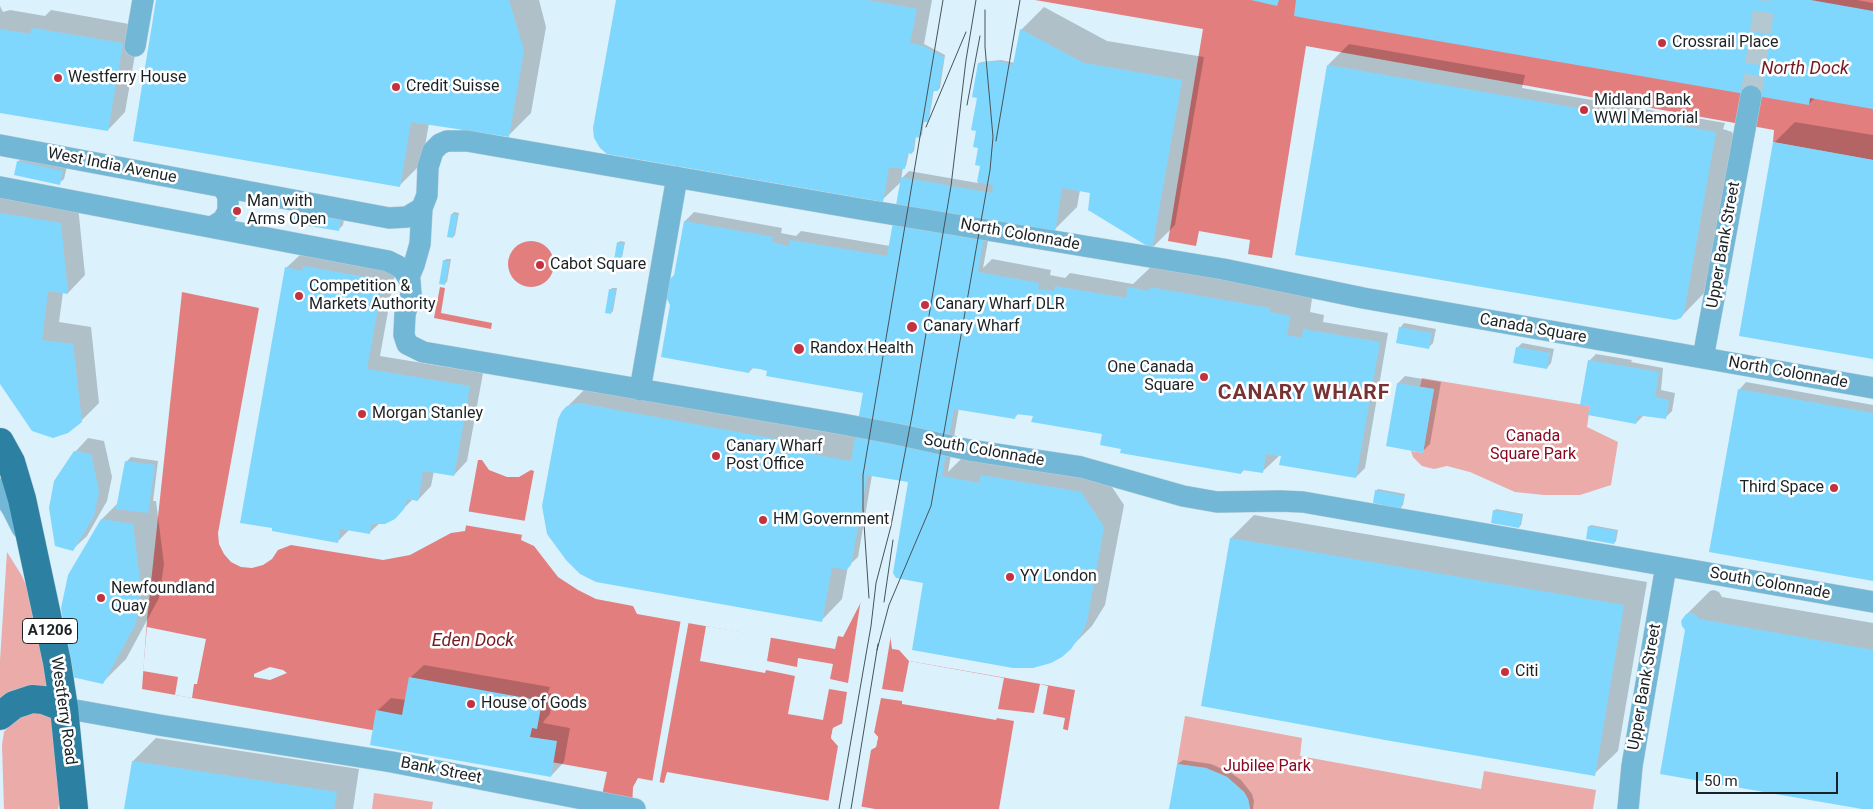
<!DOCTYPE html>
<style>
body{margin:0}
#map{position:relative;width:1873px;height:809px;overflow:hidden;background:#dbf1fc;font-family:Roboto,sans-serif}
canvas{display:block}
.scale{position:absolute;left:1696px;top:772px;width:142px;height:22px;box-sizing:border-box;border:2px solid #1a2226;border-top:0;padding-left:6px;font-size:15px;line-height:18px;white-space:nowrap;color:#1a2226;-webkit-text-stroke:4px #fff;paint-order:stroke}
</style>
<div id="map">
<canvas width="1873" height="809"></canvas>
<div class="scale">50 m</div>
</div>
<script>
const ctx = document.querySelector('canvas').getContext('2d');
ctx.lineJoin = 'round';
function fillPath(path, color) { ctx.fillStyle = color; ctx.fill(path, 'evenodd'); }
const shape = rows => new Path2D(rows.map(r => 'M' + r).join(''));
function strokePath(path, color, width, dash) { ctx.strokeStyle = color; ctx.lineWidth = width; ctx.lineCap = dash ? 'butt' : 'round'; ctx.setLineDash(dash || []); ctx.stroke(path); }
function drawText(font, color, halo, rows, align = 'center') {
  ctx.font = font + ' Roboto,sans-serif'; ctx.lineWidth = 5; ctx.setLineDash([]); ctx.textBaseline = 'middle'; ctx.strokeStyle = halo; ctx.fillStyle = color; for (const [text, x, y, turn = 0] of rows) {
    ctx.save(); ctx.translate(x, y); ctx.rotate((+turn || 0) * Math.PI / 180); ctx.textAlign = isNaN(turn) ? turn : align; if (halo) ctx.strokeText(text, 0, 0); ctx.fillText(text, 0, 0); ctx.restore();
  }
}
fillPath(shape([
 [1422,378,1590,406,1587,427,1618,442,1611,485,1580,495,1544,495,1515,492,1470,472,1447,466,1434,469,1422,466,1413,457,1411,451,1423,453,1434,389,1420,387],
 [7,552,22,576,33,601,49,690,27,687,20,689,13,692,0,703,0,661],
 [35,712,53,717,60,799,58,809,4,809,2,745,4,732,17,717],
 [1185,716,1302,738,1300,756,1481,789,1484,771,1596,790,1593,809,1250,809,1248,799,1244,792,1227,777,1206,768,1177,764],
 [374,793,433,802,432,809,372,809]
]), '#eaaba9');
fillPath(shape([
 [1035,0,1873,0,1873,160,1773,142,1774,130,1306,46,1272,258,1248,254,1250,240,1199,231,1196,246,1168,241,1203,29],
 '508 264a23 23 0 1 1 46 0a23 23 0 1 1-46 0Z',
 [440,287,445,288,441,313,492,323,491,329,434,318],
 [182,292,259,308,218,533,219,544,224,554,231,562,241,567,252,568,263,565,272,559,278,550,291,545,383,560,410,555,451,533,465,531,478,460,482,460,489,470,507,477,519,477,531,470,534,471,521,540,534,546,558,577,578,590,596,599,633,606,637,614,835,649,838,636,843,637,861,602,886,606,892,649,899,650,909,661,1075,690,1054,809,875,809,667,772,664,783,638,778,633,787,632,809,599,809,607,772,142,689,147,620],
 [843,723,871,729,878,737,876,747,867,751,838,746,831,738,833,728]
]), '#e37e7f');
fillPath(shape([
 [466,511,526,521,523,535,464,525],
 [861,599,887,604,889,605,892,629,882,689,903,692,909,661,1004,678,998,709,1034,713,1040,684,1048,686,1043,714,1065,718,1063,729,1070,731,1057,809,999,809,1014,721,997,718,996,720,902,704,902,701,881,698,874,733,878,737,876,747,871,750,861,809,828,803,838,746,831,738,833,728,842,724,847,692,829,689,823,720,788,714,795,676,766,670,765,673,700,661,706,626,771,637,767,661,797,667,798,658,833,664,830,679,848,683],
 [844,726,870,732,875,737,873,746,867,749,839,744,834,737,835,730],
 [681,619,685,622,689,620,659,785,652,783],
 [147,627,206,639,197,684,194,684,192,698,175,695,178,677,143,671],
 [270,667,283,670,287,673,270,680,254,677,254,674]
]), '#dbf1fc');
fillPath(shape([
 [157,0,539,0,546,27,531,113,508,136,429,123,422,163,399,186],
 [617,0,932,0,924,44,945,55,940,88,938,90,934,89,929,119,927,121,924,121,922,135,920,137,916,136,914,151,912,153,909,152,906,166,903,168,901,179,909,171,978,183,981,165,977,130,979,64,981,62,1001,60,1015,63,1021,30,1044,7,1107,41,1204,57,1175,225,1152,248,1092,192,1080,190,1077,207,1054,230,992,219,983,268,992,259,1051,270,1050,275,1065,278,1070,273,1133,284,1153,265,1313,292,1310,312,1324,315,1323,322,1388,333,1365,468,1356,477,1280,455,1262,472,1245,469,1241,473,1123,448,1104,433,1034,415,1019,413,1014,418,959,408,948,472,964,456,1102,472,1124,505,1105,605,1092,626,1070,648,925,579,910,482,872,475,858,557,848,566,842,599,822,620,563,411,584,390,834,425,833,433,856,437,864,392,754,367,749,372,675,275,685,221,694,212,782,228,781,233,796,236,801,231,890,246,902,181,882,200],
 [1296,0,1857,0,1873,3,1873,108,1815,98,1809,104],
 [0,6,3,12,10,10,45,16,51,10,140,26,125,112,108,130,0,112],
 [1349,44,1525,75,1522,88,1725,123,1723,129,1732,132,1734,137,1704,293,1681,317,1328,65],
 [1795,122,1873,135,1873,358,1774,143],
 [22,157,67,166,64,179,59,183,18,162],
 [0,192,78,206,85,275,68,293,63,292,59,322,91,327,99,403,81,421,0,380],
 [454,212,459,213,455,235,453,237,452,214],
 [345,213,343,225,338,230,293,222],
 [620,241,625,242,621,263,619,265,618,243],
 [300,255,396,267,380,356,483,373,467,461,454,475,434,471,431,486,418,500,413,499,394,518,380,523,369,533,349,530,337,542,286,268],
 [446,259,451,259,447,282,445,283,444,261],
 [612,288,617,288,613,311,611,313,610,290],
 [1404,323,1436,329,1433,343,1429,347,1400,328],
 [1522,343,1554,349,1551,363,1547,368,1517,348],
 [1596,354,1632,360,1631,362,1663,368,1661,390,1675,393,1672,411,1665,418,1643,416,1636,423,1591,405,1589,361],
 [1405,376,1441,382,1430,444,1423,451,1398,383],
 [1746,382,1873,405,1873,580,1739,390],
 [88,438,104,441,112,477,107,501,87,536,73,549,75,452],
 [131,457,158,461,153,501,156,501,164,564,159,598,126,659,103,682,102,519,118,503,126,462],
 [1378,489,1405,494,1403,505,1401,507,1376,491],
 [1496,509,1523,514,1521,525,1519,527,1494,511],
 [1254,515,1647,582,1618,751,1594,774,1202,705,1231,538],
 [1591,525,1618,530,1616,541,1614,543,1589,527],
 [1714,590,1719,592,1722,597,1873,623,1873,809,1869,809,1687,630,1687,614,1710,591],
 [424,665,550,687,548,693,553,694,550,714,544,721,543,723,570,728,564,762,551,776,377,711,391,698,406,700,410,678],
 [156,738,359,769,353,809,126,809,133,761],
 [1183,760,1211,764,1231,773,1241,780,1252,794,1254,801,1253,809,1170,809,1178,764]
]), '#0003');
fillPath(shape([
 [156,0,509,0,524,50,509,137,411,122,400,187,133,141],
 [616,0,867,0,917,9,910,43,923,46,944,57,938,91,933,91,928,122,923,122,920,138,915,137,912,154,907,153,905,169,889,167,883,202,607,154,600,148,594,138,593,128],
 [1251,0,1279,0,1277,6],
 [1296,0,1811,0,1873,11,1873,109,1810,98,1809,105,1310,19,1294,16],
 [32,28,123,43,108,131,0,113,0,29,30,34],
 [1020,29,1084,63,1182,80,1152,249,1088,210,1090,193,1062,188,1055,232,987,220,978,272,1039,283,1038,289,1054,291,1055,286,1126,298,1128,287,1149,291,1149,287,1270,308,1270,312,1290,316,1287,335,1302,338,1303,329,1380,342,1356,478,1279,465,1281,456,1266,454,1263,473,1242,470,1241,474,1120,453,1121,449,1100,445,1102,434,1031,422,1033,416,1016,414,1015,419,954,409,942,476,979,483,981,475,1081,492,1104,527,1087,621,1082,633,1071,649,1062,657,1051,663,1033,668,1013,668,912,650,923,583,896,578,893,573,908,482,853,473,867,477,851,565,846,570,832,567,822,622,596,582,580,574,566,560,547,534,542,506,558,419,562,411,567,406,579,403,814,446,812,454,851,461,863,393,766,376,767,371,760,369,750,368,749,373,661,357,670,305,666,297,669,280,674,275,684,221,773,237,772,242,789,246,790,240,887,256,901,177,992,193,993,185,977,182,980,166,975,165,978,148,973,147,976,131,971,130,977,98,972,97,978,63,998,61,1013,65],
 [1327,65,1716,132,1684,313,1681,318,1675,320,1295,255],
 [1773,142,1873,160,1873,359,1739,336],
 [17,161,63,171,60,185,14,175],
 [293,210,341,218,339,231,291,223],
 [0,213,61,223,68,294,48,291,42,340,73,344,82,422,68,433,53,438,32,431,0,384],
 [451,214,458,215,453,238,447,237],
 [617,242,624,244,620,267,613,266],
 [443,260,449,261,445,285,439,284],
 [303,266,383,280,367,369,470,386,454,476,423,471,418,501,407,499,404,509,395,519,385,524,371,524,370,534,340,529,338,543,272,531,272,528,240,523,285,267,302,271],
 [609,289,616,290,611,314,605,313],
 [1399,327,1432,333,1429,349,1396,343],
 [1516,347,1550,353,1547,369,1513,363],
 [1588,360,1659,372,1655,397,1669,400,1666,419,1638,415,1636,424,1588,415,1590,406,1580,405],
 [1397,383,1434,389,1423,453,1386,446],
 [1738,389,1873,413,1873,581,1709,552],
 [74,451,91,454,99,491,94,516,73,551,55,546,49,508,54,481],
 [125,461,155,465,148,513,116,509],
 [1375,490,1404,496,1401,509,1373,503],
 [1493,510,1522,515,1519,528,1491,523],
 [101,519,133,524,141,588,136,623,103,684,72,677,61,608,68,575],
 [1588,526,1617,531,1614,544,1586,539],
 [1230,538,1624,605,1595,776,1385,740,1201,706],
 [1691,613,1696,615,1699,619,1873,650,1873,809,1862,809,1660,774,1685,630,1682,626,1681,621,1686,614],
 [409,677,537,700,536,706,541,707,537,729,532,728,530,737,557,741,551,777,370,745,376,710,402,715],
 [132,761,337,792,334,809,124,809],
 [1177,764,1206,768,1227,777,1244,792,1248,799,1250,809,1169,809]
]), '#80d7fd');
strokePath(shape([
 [1751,96,1765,0]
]), '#b4c8d1', 21, [21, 11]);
const minor = shape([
 [135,46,143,0],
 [0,145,389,218,407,217,422,208],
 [0,187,388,261,398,266,404,271,410,281,411,295,405,314,404,335,407,344,423,352,837,423,896,434,969,450,1081,467,1183,496,1217,502,1280,501,1303,502,1873,602],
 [212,227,223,220,228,211,228,196,223,188],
 [409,277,414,265,420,244,422,208,427,195,428,167,433,151,440,144,447,141,467,141,860,209,1223,269,1363,298,1873,388],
 [1703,358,1751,96],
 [640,390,677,177],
 [0,489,13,510,22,528],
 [64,708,159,725,392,762,635,809],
 [1628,809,1632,766,1666,566]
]);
const major = shape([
 [0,442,11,462,22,499,57,662,64,708,74,809],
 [0,716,14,705,32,699,43,700,64,708]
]);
strokePath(minor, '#b8ccd5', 22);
strokePath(major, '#b8ccd5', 29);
strokePath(minor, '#72b7d6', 21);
strokePath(major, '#2c81a2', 28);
strokePath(shape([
 [967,105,980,36],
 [926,127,966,32],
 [996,141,1020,0],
 [869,598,863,509,863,475,943,0],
 [884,602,893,540],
 [877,650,889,605,931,506,990,170,993,137,985,47,985,10],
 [839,809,871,626,876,583,891,526,912,416,951,186,966,60,976,0],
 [851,809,878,644]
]), '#475358', 1);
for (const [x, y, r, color] of [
 [1662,43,5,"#c33241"],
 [58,78,5,"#c33241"],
 [396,87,5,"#c33241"],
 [1584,110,5,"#c33241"],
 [237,211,5,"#c33241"],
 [540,265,5,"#c33241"],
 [299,296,5,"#c33241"],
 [925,305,5,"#c33241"],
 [912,327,6,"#c33241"],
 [799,349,6,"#c33241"],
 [1204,377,5,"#c33241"],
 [362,414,5,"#c33241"],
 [716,456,5,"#c33241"],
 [1834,488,5,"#c33241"],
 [763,520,5,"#c33241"],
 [1010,577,5,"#c33241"],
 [101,598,5,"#c33241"],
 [1505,672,5,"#c33241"],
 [471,704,5,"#c33241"]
]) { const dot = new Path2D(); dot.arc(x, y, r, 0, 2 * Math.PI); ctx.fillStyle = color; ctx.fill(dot); strokePath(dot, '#fff', 2); }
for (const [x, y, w] of [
 [50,631,55]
]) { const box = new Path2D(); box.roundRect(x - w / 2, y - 12.5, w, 25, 4); ctx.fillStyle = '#fff'; ctx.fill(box); strokePath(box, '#1a2226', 1); }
drawText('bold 15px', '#1a2226', null, [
 ["A1206",50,631]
]);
drawText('16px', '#1a2226', '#fff', [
 ["Crossrail Place",1672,43],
 ["Westferry House",68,78],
 ["Credit Suisse",406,87],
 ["Midland Bank",1594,101],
 ["WWI Memorial",1594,119],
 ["Man with",247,202],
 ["Arms Open",247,220],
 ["Cabot Square",550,265],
 ["Competition &",309,287],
 ["Markets Authority",309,305],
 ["Canary Wharf DLR",935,305],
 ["Canary Wharf",923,327],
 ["Randox Health",810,349],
 ["One Canada",1194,368,"right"],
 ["Square",1194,386,"right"],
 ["Morgan Stanley",372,414],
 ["Canary Wharf",726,447],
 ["Post Office",726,465],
 ["Third Space",1824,488,"right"],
 ["HM Government",773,520],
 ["YY London",1020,577],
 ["Newfoundland",111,589],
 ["Quay",111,607],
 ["Citi",1515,672],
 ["House of Gods",481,704]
], 'left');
drawText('16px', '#1a2226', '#fff', [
 ["West India Avenue",112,166,11],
 ["North Colonnade",1020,235,10],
 ["Upper Bank Street",1724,245,-80],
 ["Canada Square",1533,329,10],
 ["North Colonnade",1788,373,10],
 ["South Colonnade",984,451,10],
 ["South Colonnade",1770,584,10],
 ["Upper Bank Street",1645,687,-80],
 ["Westferry Road",63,711,82],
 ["Bank Street",441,771,11]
]);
drawText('16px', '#870921', '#fff', [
 ["Canada",1533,437],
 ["Square Park",1533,455],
 ["Jubilee Park",1267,767]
]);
drawText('italic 18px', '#731922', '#fff', [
 ["North Dock",1805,69],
 ["Eden Dock",473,641]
]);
ctx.letterSpacing = '1px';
drawText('bold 21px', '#793234', '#fff', [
 ["CANARY WHARF",1304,394]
]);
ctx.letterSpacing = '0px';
</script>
